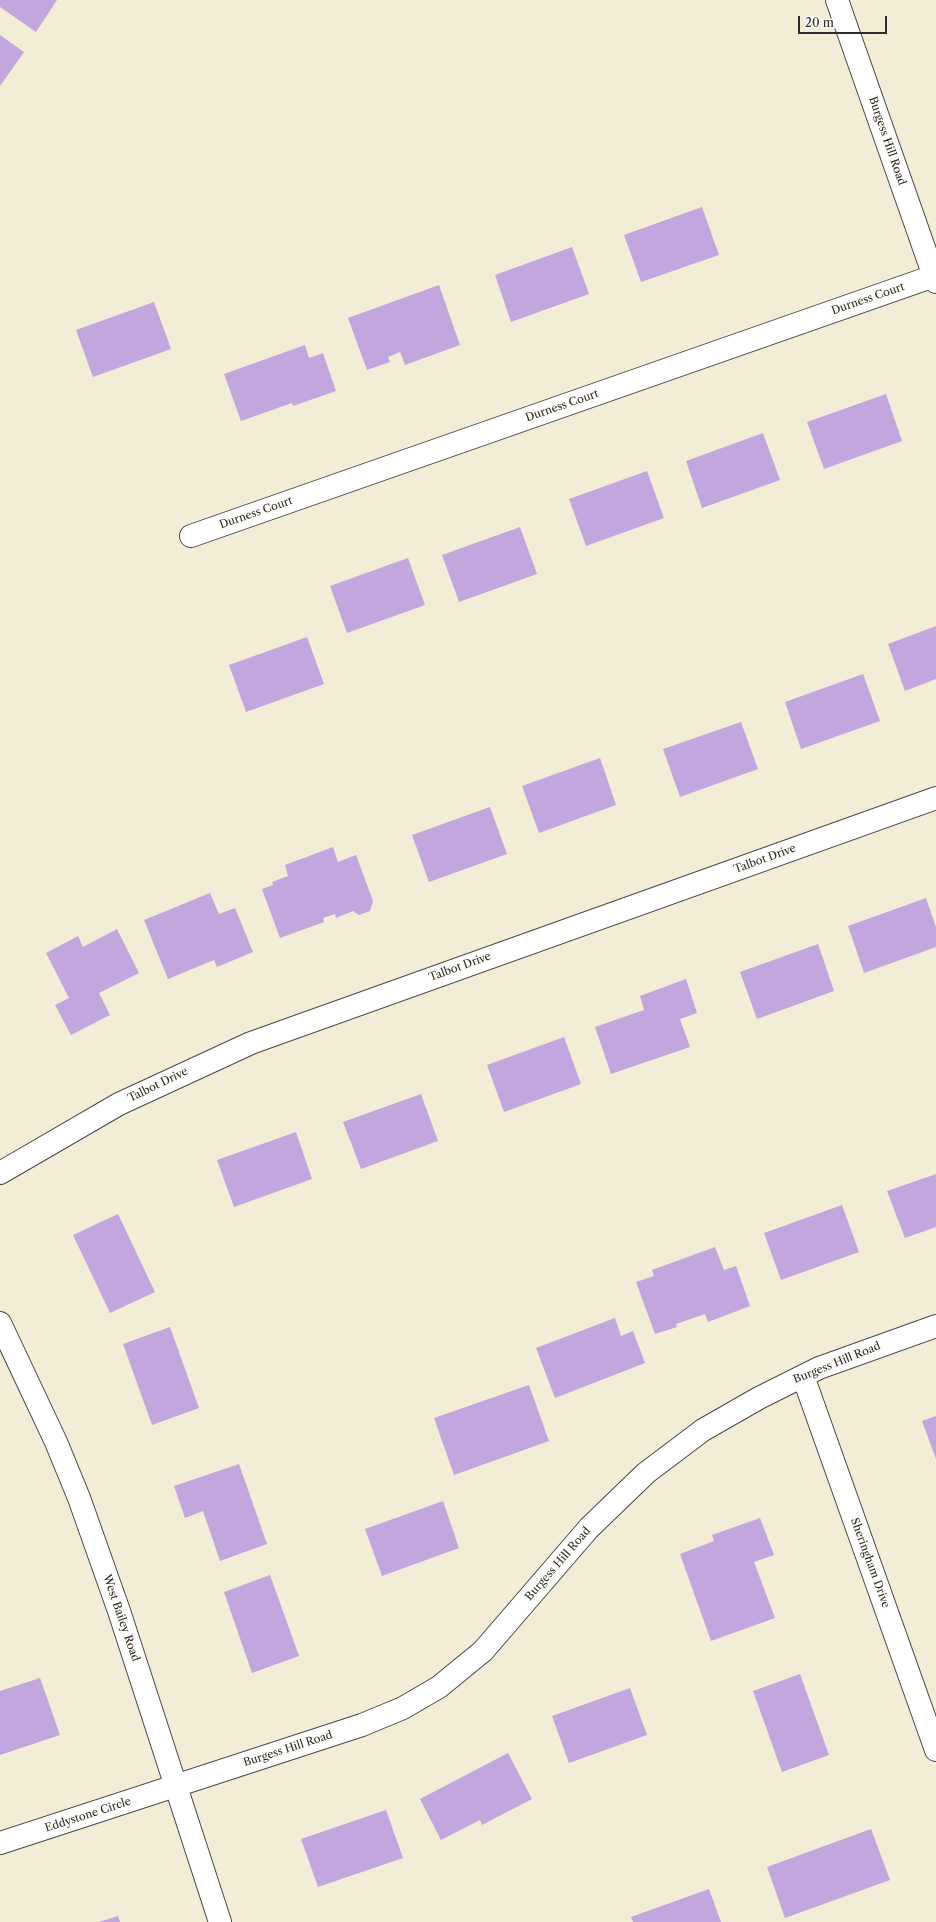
<!DOCTYPE html>
<style>
body{margin:0}
#map{position:relative;width:936px;height:1922px;overflow:hidden;background:#f3ecd6;font-family:"Libre Caslon Text",serif}
canvas{display:block}
.scale{position:absolute;left:798px;top:16px;width:89px;height:18px;box-sizing:border-box;border:2px solid #2b2b2b;border-top:0;padding-left:5px;font-size:12px;line-height:14px;white-space:nowrap;color:#2b2b2b;-webkit-text-stroke:3px #fdfcf7;paint-order:stroke}
</style>
<div id="map">
<canvas width="936" height="1922"></canvas>
<div class="scale">20 m</div>
</div>
<script>
const ctx = document.querySelector('canvas').getContext('2d');
ctx.lineJoin = 'round';
function fillPath(path, color) { ctx.fillStyle = color; ctx.fill(path, 'evenodd'); }
const shape = rows => new Path2D(rows.map(r => 'M' + r).join(''));
function strokePath(path, color, width, dash) { ctx.strokeStyle = color; ctx.lineWidth = width; ctx.lineCap = dash ? 'butt' : 'round'; ctx.setLineDash(dash || []); ctx.stroke(path); }
function drawText(font, color, halo, rows, align = 'center') {
  ctx.font = font + ' "Libre Caslon Text",serif'; ctx.lineWidth = 3.5; ctx.setLineDash([]); ctx.textBaseline = 'middle'; ctx.strokeStyle = halo; ctx.fillStyle = color; for (const [text, x, y, turn = 0] of rows) {
    ctx.save(); ctx.translate(x, y); ctx.rotate((+turn || 0) * Math.PI / 180); ctx.textAlign = isNaN(turn) ? turn : align; if (halo) ctx.strokeText(text, 0, 0); ctx.fillText(text, 0, 0); ctx.restore();
  }
}
fillPath(shape([
 [0,0,57,0,36,32,0,7],
 [0,35,24,52,0,86],
 [702,207,719,255,641,282,624,235],
 [572,247,589,294,511,322,495,275],
 [439,285,460,345,405,365,400,352,388,357,390,362,367,370,348,318],
 [154,302,171,349,93,377,76,330],
 [305,345,309,358,323,353,336,391,293,406,292,403,241,421,224,374],
 [886,394,902,441,824,469,807,422],
 [763,433,780,480,702,508,686,461],
 [647,471,664,518,586,546,569,499],
 [520,527,537,574,459,602,442,555],
 [408,558,425,605,347,633,330,586],
 [936,626,936,679,905,691,888,644],
 [307,637,324,684,246,712,229,665],
 [863,674,880,721,801,749,785,702],
 [741,722,758,769,680,797,663,749],
 [600,758,616,805,539,833,522,786],
 [490,807,507,854,429,882,412,835],
 [333,847,338,862,356,855,373,901,370,911,359,915,353,911,336,918,335,914,323,918,324,922,280,938,262,889,273,885,272,882,288,876,285,865],
 [210,893,219,914,235,908,253,952,217,967,214,960,168,979,144,920],
 [926,898,936,927,936,947,864,973,848,926],
 [117,929,139,973,99,993,110,1015,71,1035,55,1005,69,998,46,953,78,936,83,947],
 [818,944,834,991,757,1019,740,972],
 [686,979,697,1013,680,1019,690,1047,611,1074,595,1027,644,1010,640,996],
 [564,1037,581,1084,504,1112,487,1065],
 [421,1094,438,1141,361,1169,343,1122],
 [296,1132,312,1179,234,1207,217,1160],
 [936,1174,936,1227,905,1238,887,1191],
 [842,1205,859,1252,781,1280,764,1233],
 [118,1214,155,1292,110,1313,73,1235],
 [715,1247,724,1270,736,1266,750,1306,708,1322,705,1314,676,1324,677,1327,655,1334,636,1282,654,1276,652,1270],
 [615,1318,621,1336,633,1331,645,1363,555,1398,536,1348],
 [170,1327,199,1408,152,1425,123,1344],
 [529,1385,549,1441,454,1475,434,1418],
 [936,1416,936,1459,922,1421],
 [239,1464,267,1544,220,1561,203,1511,185,1518,174,1486],
 [443,1501,459,1548,382,1576,365,1529],
 [760,1518,774,1555,754,1562,775,1618,711,1641,680,1554,714,1541,712,1535],
 [270,1575,299,1656,252,1673,224,1592],
 [800,1674,829,1755,782,1772,753,1691],
 [40,1678,60,1735,0,1755,0,1691],
 [630,1688,647,1735,569,1763,552,1716],
 [508,1753,532,1799,482,1825,480,1820,441,1840,420,1799],
 [386,1810,403,1858,318,1887,301,1839],
 [871,1829,890,1880,785,1918,767,1867],
 [709,1889,721,1922,633,1922,631,1917],
 [118,1916,120,1922,99,1922]
]), '#c2a7de');
const minor = shape([
 [837,0,936,282],
 [191,536,934,276],
 [0,1173,119,1104,251,1043,936,798],
 [0,1323,56,1442,79,1498,119,1611,220,1922],
 [803,1376,936,1750],
 [0,1843,362,1725,403,1708,439,1687,483,1651,589,1528,646,1473,703,1430,759,1398,819,1368,936,1326]
]);
strokePath(minor, '#494845', 24);
strokePath(minor, '#fff', 22);
drawText('11px', '#2b2b2b', '#fdfcf7', [
 ["Burgess Hill Road",887,141,71],
 ["Durness Court",868,299,-19],
 ["Durness Court",562,406,-19],
 ["Durness Court",256,513,-19],
 ["Talbot Drive",765,859,-20],
 ["Talbot Drive",460,967,-20],
 ["Talbot Drive",158,1085,-26],
 ["Burgess Hill Road",837,1363,-22],
 ["Sheringham Drive",870,1563,70],
 ["Burgess Hill Road",558,1564,-49],
 ["West Bailey Road",121,1618,71],
 ["Burgess Hill Road",288,1749,-18],
 ["Eddystone Circle",88,1815,-18]
]);
</script>
